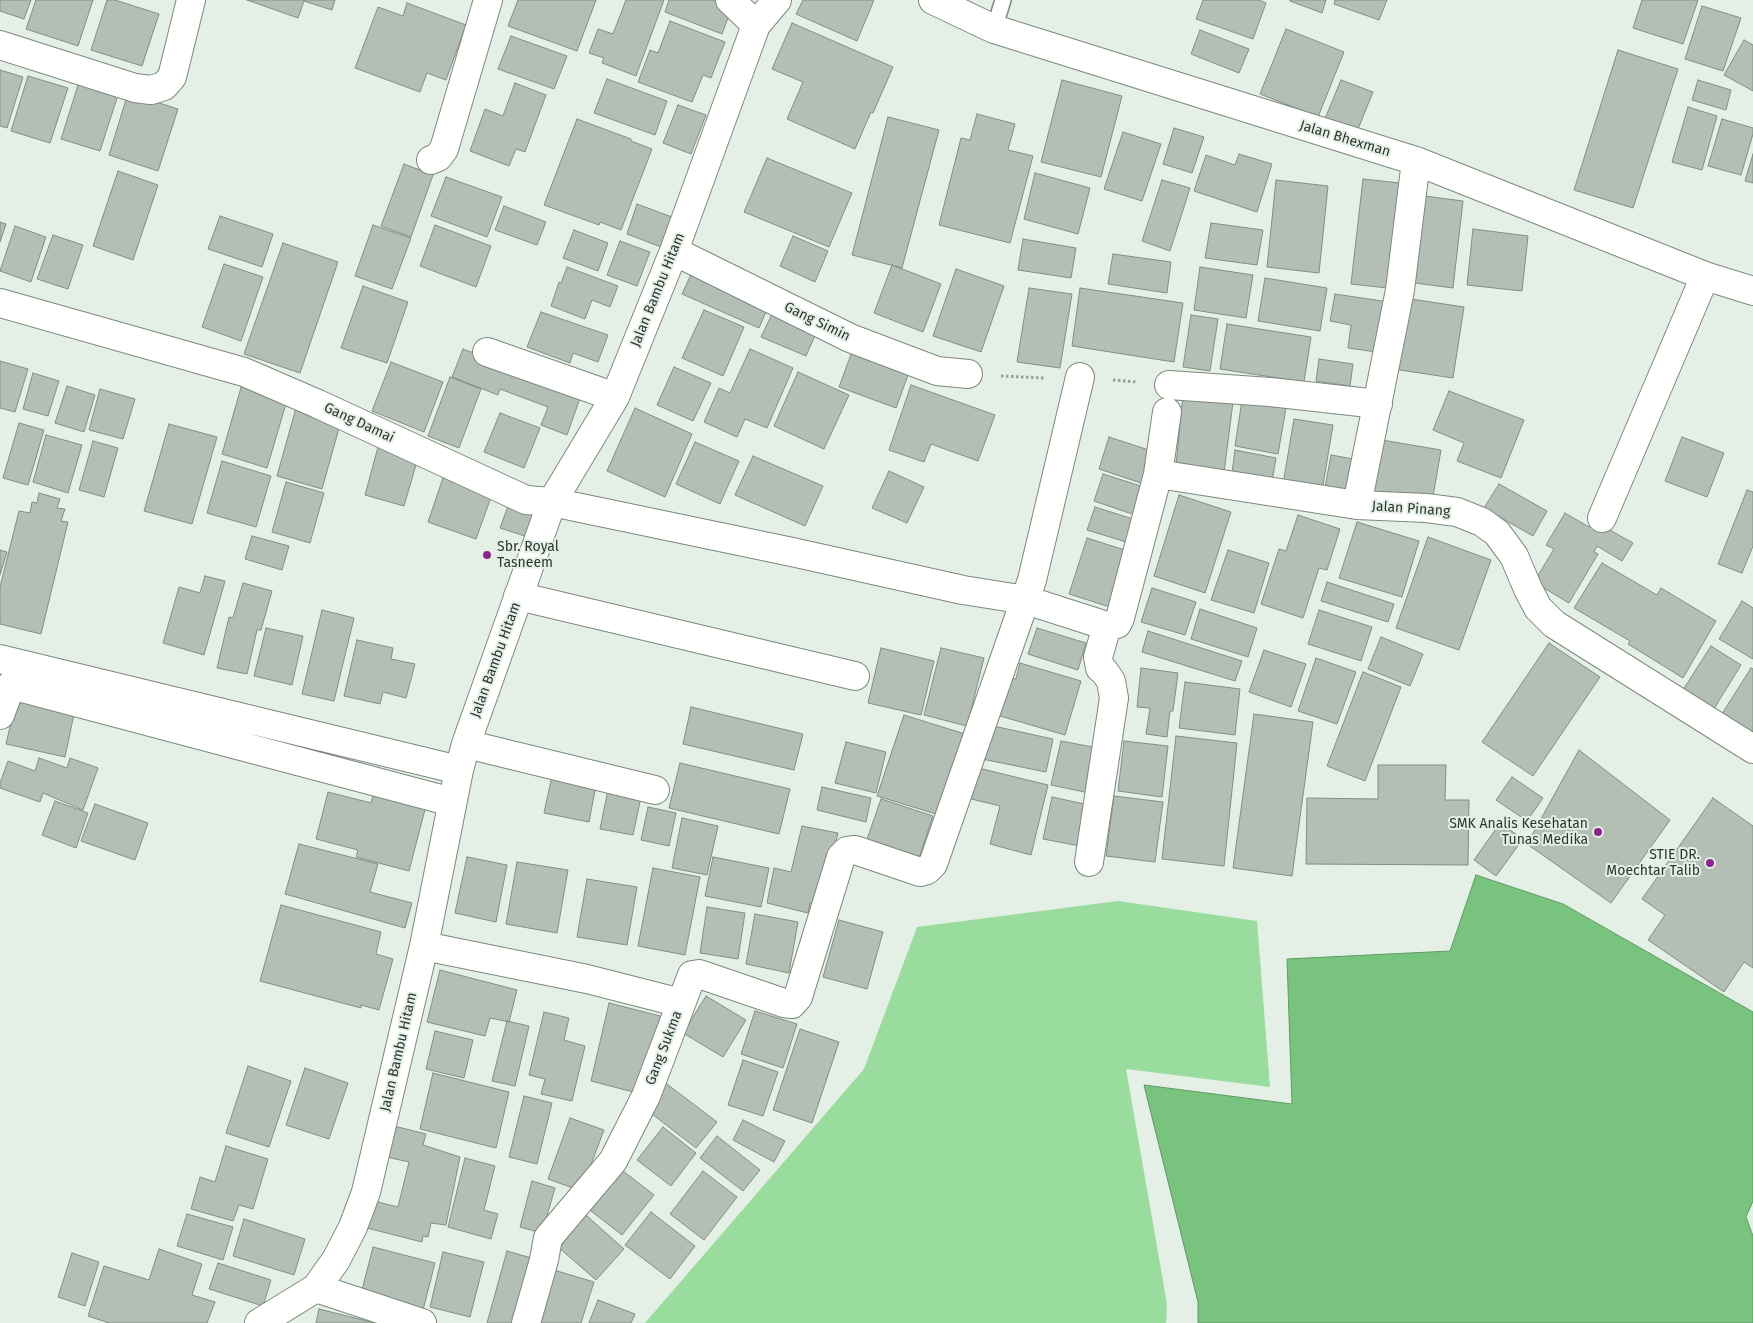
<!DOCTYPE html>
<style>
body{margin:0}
canvas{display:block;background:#e4f0e5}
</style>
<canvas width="1753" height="1323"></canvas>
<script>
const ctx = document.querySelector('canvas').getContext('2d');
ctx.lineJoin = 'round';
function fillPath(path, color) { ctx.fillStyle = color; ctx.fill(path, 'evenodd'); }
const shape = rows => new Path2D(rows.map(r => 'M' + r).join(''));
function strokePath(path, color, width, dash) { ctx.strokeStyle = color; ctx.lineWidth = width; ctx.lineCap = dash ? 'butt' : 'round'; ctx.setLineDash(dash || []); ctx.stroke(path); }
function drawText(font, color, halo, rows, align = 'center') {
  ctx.font = font + ' "Fira Sans",sans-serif'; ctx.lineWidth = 4; ctx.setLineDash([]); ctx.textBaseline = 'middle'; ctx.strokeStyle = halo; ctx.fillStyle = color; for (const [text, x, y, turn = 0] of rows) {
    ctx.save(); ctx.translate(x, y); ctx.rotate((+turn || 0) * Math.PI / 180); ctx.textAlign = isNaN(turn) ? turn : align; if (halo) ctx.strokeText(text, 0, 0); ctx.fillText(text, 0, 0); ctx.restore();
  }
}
fillPath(shape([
 [1118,901,1257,921,1270,1087,1126,1069,1167,1304,1166,1323,645,1323,864,1069,917,927]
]), '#9adc9e');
const water = shape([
 [1476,875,1563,904,1753,1012,1753,1201,1746,1217,1753,1236,1753,1323,1198,1323,1198,1302,1144,1085,1292,1104,1287,959,1450,951,1476,875]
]);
fillPath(water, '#78c47e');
strokePath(water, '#629967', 1);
const building = shape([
 [0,0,31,0,24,19,0,11,0,0],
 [36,0,93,0,78,46,26,29,36,0],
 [107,0,115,0,159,14,142,66,91,50,107,0],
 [247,0,335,0,332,10,304,1,298,18,247,0],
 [518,0,596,0,577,51,508,26,518,0],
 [626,0,664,0,636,76,602,63,604,58,589,53,598,29,613,34,626,0],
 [669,0,712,0,732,7,722,34,665,12,669,0],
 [803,0,874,0,857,41,796,14,803,0],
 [1203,0,1259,0,1266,3,1253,39,1196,19,1203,0],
 [1290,0,1326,0,1322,13,1290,1,1290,0],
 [1335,0,1387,0,1379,20,1334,4,1335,0],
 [1642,0,1698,0,1683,44,1633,28,1642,0],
 [407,3,466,25,446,80,427,73,420,92,355,68,378,7,403,16,407,3],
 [1702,6,1741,18,1723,71,1685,59,1702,6],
 [670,21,725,42,711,78,703,75,692,102,638,82,650,50,658,53,670,21],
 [792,23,893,67,873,113,871,112,855,149,787,119,803,82,772,69,792,23],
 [1286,29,1344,52,1318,117,1260,94,1286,29],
 [1200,30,1249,49,1239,73,1191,54,1200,30],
 [511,36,567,56,554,89,498,69,511,36],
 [1744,40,1753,45,1753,91,1724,75,1744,40],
 [1618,50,1678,69,1633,208,1574,190,1618,50],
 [0,70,23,77,7,128,0,126,0,70],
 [28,76,68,88,50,143,11,131,28,76],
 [607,79,667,101,655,135,594,113,607,79],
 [1062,80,1122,96,1101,177,1041,162,1062,80],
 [1341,80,1373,92,1356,134,1324,121,1341,80],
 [1698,80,1731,90,1726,110,1692,100,1698,80],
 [79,82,118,95,100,151,61,139,79,82],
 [515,83,546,95,525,152,516,149,509,166,470,151,485,109,503,116,515,83],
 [128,93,178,109,158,171,109,155,128,93],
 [678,105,706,115,691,154,663,143,678,105],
 [1688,107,1717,116,1702,170,1672,162,1688,107],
 [977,114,1015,124,1008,150,1033,156,1010,243,939,225,961,138,970,140,977,114],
 [888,117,939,130,902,268,852,255,888,117],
 [577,119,631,139,631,141,652,149,621,230,600,222,599,225,544,205,577,119],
 [1722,119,1753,128,1753,134,1741,175,1708,166,1722,119],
 [1174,128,1204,137,1192,173,1163,164,1174,128],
 [1123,132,1161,144,1142,201,1104,189,1123,132],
 [1239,154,1272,164,1257,212,1194,191,1206,155,1235,165,1239,154],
 [1753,154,1753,183,1745,181,1753,154],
 [767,158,852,193,829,247,744,212,767,158],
 [404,164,433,175,411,237,381,226,404,164],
 [118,171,158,185,133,260,93,246,118,171],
 [1035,173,1090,188,1078,234,1024,219,1035,173],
 [446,177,502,197,487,237,431,216,446,177],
 [1363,179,1409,184,1397,289,1351,284,1363,179],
 [1162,180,1190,188,1170,251,1142,241,1162,180],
 [1276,180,1328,186,1319,273,1267,267,1276,180],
 [1417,195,1463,201,1453,288,1407,282,1417,195],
 [637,204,672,217,661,247,627,234,637,204],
 [504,206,546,222,537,245,495,230,504,206],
 [220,216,273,234,262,267,208,249,220,216],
 [0,222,6,224,0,242,0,222],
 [1211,223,1263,230,1257,265,1205,258,1211,223],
 [373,225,411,238,392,289,355,276,373,225],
 [435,225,491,246,476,287,420,266,435,225],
 [15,226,46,237,31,282,0,271,15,226],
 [1473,229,1528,236,1522,291,1467,285,1473,229],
 [574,230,608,243,598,271,563,258,574,230],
 [53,235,83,245,68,289,37,279,53,235],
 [793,236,828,251,815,282,780,266,793,236],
 [1023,239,1076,248,1071,278,1018,270,1023,239],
 [620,241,650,252,637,286,607,275,620,241],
 [283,243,338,262,300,373,244,354,283,243],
 [1113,254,1171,262,1167,293,1108,284,1113,254],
 [224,264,263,277,241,341,202,327,224,264],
 [892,265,941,284,923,332,874,313,892,265],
 [567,267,618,286,610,307,592,300,585,319,551,306,559,282,561,283,567,267],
 [1200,267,1253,275,1246,318,1194,310,1200,267],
 [694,268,770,302,759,328,682,294,694,268],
 [956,269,1004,286,981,352,933,336,956,269],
 [1265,278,1327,288,1320,331,1258,321,1265,278],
 [363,286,408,302,387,363,341,348,363,286],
 [1029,288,1072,294,1060,368,1017,362,1029,288],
 [1080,288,1183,303,1174,362,1072,346,1080,288],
 [1335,294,1389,302,1384,353,1348,348,1351,325,1330,321,1335,294],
 [1404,298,1464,307,1453,378,1393,369,1404,298],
 [704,310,744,327,723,376,682,358,704,310],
 [541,312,608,335,598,362,573,353,570,363,527,347,541,312],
 [773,312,817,331,806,356,761,337,773,312],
 [1191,315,1218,319,1210,371,1183,367,1191,315],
 [1227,324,1311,337,1304,382,1220,369,1227,324],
 [854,346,911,367,896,408,839,387,854,346],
 [463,349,501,363,583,390,567,435,541,425,548,407,500,389,498,395,452,377,463,349],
 [750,349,793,368,767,428,745,419,737,437,704,422,719,388,730,393,750,349],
 [1319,359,1353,364,1350,386,1316,381,1319,359],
 [0,361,28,369,15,412,0,408,0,361],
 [391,362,443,382,424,432,372,411,391,362],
 [674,367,711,383,693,421,657,405,674,367],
 [798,372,849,395,824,449,774,426,798,372],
 [33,373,59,381,48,416,23,409,33,373],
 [450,377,481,389,459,448,428,436,450,377],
 [242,384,288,397,267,468,222,454,242,384],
 [911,385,995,415,978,461,931,444,924,462,889,450,911,385],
 [67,386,95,395,84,432,55,423,67,386],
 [100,389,135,399,123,439,89,430,100,389],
 [1449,391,1524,420,1501,478,1457,461,1464,443,1433,430,1449,391],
 [1183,395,1233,402,1224,473,1176,465,1183,395],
 [1242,400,1286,408,1278,454,1235,446,1242,400],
 [296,408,341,421,322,489,277,476,296,408],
 [635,408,692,434,665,497,607,471,635,408],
 [500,413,540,428,524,468,484,452,500,413],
 [1294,419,1333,425,1322,491,1283,484,1294,419],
 [19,423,44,430,28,485,3,478,19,423],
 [169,424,217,437,192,524,144,511,169,424],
 [46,435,82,445,68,493,33,482,46,435],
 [1109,437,1155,452,1144,484,1099,469,1109,437],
 [1682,437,1724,453,1707,497,1665,481,1682,437],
 [1376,439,1441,450,1431,508,1366,497,1376,439],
 [93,441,118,448,104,497,79,490,93,441],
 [695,442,739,461,720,504,676,484,695,442],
 [378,447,418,458,404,506,365,495,378,447],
 [1235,450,1276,458,1271,487,1231,480,1235,450],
 [1331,455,1365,461,1358,499,1324,493,1331,455],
 [753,456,823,486,805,526,735,495,753,456],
 [222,461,271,476,256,527,207,513,222,461],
 [889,471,924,487,907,523,872,508,889,471],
 [445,472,494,489,476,539,428,522,445,472],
 [1103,474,1144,487,1135,515,1094,501,1103,474],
 [286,482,324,493,310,543,272,532,286,482],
 [1499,484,1547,511,1533,536,1484,508,1499,484],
 [1747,490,1753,492,1753,546,1742,573,1718,564,1747,490],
 [39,493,60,499,57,508,65,509,61,521,68,522,41,634,0,624,0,587,19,511,30,513,32,502,37,503,39,493],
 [1179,495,1231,512,1205,593,1154,576,1179,495],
 [511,498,539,507,528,537,500,528,511,498],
 [1095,507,1133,519,1126,542,1087,530,1095,507],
 [1565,513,1589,527,1592,520,1633,543,1622,561,1597,546,1594,552,1598,554,1569,603,1534,582,1554,549,1546,545,1565,513],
 [1298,515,1340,529,1327,570,1319,568,1303,618,1261,604,1279,549,1286,551,1298,515],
 [1357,522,1419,541,1402,597,1339,578,1357,522],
 [252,536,289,546,282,570,245,559,252,536],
 [1428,537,1491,560,1459,650,1396,628,1428,537],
 [1087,538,1134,553,1116,609,1069,594,1087,538],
 [0,550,7,552,0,575,0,550],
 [1228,550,1269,563,1254,613,1211,600,1228,550],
 [1602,563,1657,595,1661,588,1716,621,1683,678,1628,644,1630,641,1574,608,1602,563],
 [205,576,225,581,204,655,163,643,179,587,200,593,205,576],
 [1327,582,1394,604,1388,622,1321,601,1327,582],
 [243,583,272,591,261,630,257,630,247,674,217,668,229,617,233,618,243,583],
 [1152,588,1196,602,1185,635,1141,622,1152,588],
 [1742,601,1753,608,1753,659,1719,639,1742,601],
 [1200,609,1257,628,1248,657,1191,639,1200,609],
 [322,610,354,618,334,701,302,694,322,610],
 [1319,610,1372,627,1361,661,1308,644,1319,610],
 [266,628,303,636,292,685,254,676,266,628],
 [1037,628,1086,643,1078,670,1028,654,1037,628],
 [1148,631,1242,661,1235,681,1142,652,1148,631],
 [1381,637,1423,654,1410,686,1368,669,1381,637],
 [357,640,393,648,391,659,415,664,406,698,383,692,380,704,344,696,357,640],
 [1549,643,1600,677,1533,776,1482,742,1549,643],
 [1711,646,1741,665,1712,712,1681,693,1711,646],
 [881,648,934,661,921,715,868,703,881,648],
 [941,648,984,658,967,726,924,715,941,648],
 [1264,650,1306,664,1291,707,1249,692,1264,650],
 [1316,658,1356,672,1337,724,1298,711,1316,658],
 [1020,663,1081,681,1065,735,990,713,1002,674,1016,679,1020,663],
 [1141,668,1178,673,1173,711,1170,711,1167,737,1146,734,1150,708,1137,707,1141,668],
 [1751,668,1753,669,1753,737,1720,717,1751,668],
 [1363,672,1401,687,1365,781,1327,766,1363,672],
 [1185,682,1240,689,1235,735,1179,728,1185,682],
 [16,701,74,714,65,757,6,744,16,701],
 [691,707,803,734,794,770,683,744,691,707],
 [1254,714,1313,722,1292,876,1233,868,1254,714],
 [904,715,965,734,939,815,877,796,904,715],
 [984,724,1053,739,1046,772,977,758,984,724],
 [1176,736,1237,743,1224,866,1162,859,1176,736],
 [1061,741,1098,748,1089,793,1051,785,1061,741],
 [1124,741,1168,746,1162,797,1118,791,1124,741],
 [846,742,886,752,876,793,835,783,846,742],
 [1579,750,1670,820,1611,903,1527,844,1579,750],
 [39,758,67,768,70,758,98,768,83,810,43,793,40,802,0,788,0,783,8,761,35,771,39,758],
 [680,763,790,789,779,834,669,808,680,763],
 [1378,765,1446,765,1445,800,1469,800,1468,865,1306,864,1307,798,1378,799,1378,765],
 [970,766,1048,785,1031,855,990,844,1000,806,963,797,970,766],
 [552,776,596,785,589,822,544,813,552,776],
 [1512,777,1543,798,1527,821,1496,800,1512,777],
 [376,784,428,798,409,871,356,857,358,850,316,839,328,792,371,803,376,784],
 [822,787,871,798,866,822,817,810,822,787],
 [608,790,641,797,633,835,600,829,608,790],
 [1114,796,1163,802,1155,862,1106,856,1114,796],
 [1052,797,1089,805,1080,846,1043,839,1052,797],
 [1713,798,1753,826,1753,968,1744,962,1724,992,1648,940,1665,915,1642,899,1713,798],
 [881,799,933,816,918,861,865,845,881,799],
 [55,801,88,813,76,848,42,835,55,801],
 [95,804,148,823,135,860,81,841,95,804],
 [648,807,676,813,669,846,641,840,648,807],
 [682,818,718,826,707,875,672,868,682,818],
 [1500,823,1523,839,1496,876,1474,860,1500,823],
 [802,826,838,833,821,906,810,903,808,913,767,903,774,868,791,872,802,826],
 [299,844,378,864,370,892,412,903,405,928,285,894,299,844],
 [467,857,507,865,496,922,455,913,467,857],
 [713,857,769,868,761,907,705,896,713,857],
 [517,862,568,870,557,933,506,924,517,862],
 [653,868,700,877,685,955,638,946,653,868],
 [587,879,637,887,627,945,577,937,587,879],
 [281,905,381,932,376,954,393,959,379,1010,361,1005,361,1008,260,981,281,905],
 [707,907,745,913,738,959,700,953,707,907],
 [755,914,798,922,789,973,746,964,755,914],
 [839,920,883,932,867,989,823,977,839,920],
 [440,970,517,990,509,1022,490,1018,485,1036,427,1022,440,970],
 [706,996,746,1020,723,1057,683,1033,706,996],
 [609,1003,664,1017,645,1095,591,1081,609,1003],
 [755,1011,797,1024,783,1068,741,1054,755,1011],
 [544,1012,569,1018,564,1040,585,1046,572,1101,541,1094,545,1079,529,1075,544,1012],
 [507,1021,529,1026,515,1086,492,1081,507,1021],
 [800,1029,839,1042,812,1123,773,1110,800,1029],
 [435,1031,473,1040,464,1078,426,1069,435,1031],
 [743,1060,778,1072,763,1116,728,1105,743,1060],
 [248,1066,291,1081,269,1147,226,1133,248,1066],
 [305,1068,348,1083,329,1139,286,1125,305,1068],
 [433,1073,509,1092,496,1148,420,1129,433,1073],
 [663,1081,717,1122,696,1148,643,1107,663,1081],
 [524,1096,552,1103,537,1164,509,1157,524,1096],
 [570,1118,604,1130,581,1191,548,1179,570,1118],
 [743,1120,785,1141,774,1162,733,1140,743,1120],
 [390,1125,426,1134,423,1145,460,1157,446,1225,431,1223,428,1237,423,1236,422,1242,363,1227,370,1200,398,1207,409,1162,382,1156,390,1125],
 [663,1127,696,1153,671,1186,637,1160,663,1127],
 [717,1136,760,1170,743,1191,700,1158,717,1136],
 [226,1146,268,1159,253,1209,239,1205,233,1221,191,1209,200,1177,215,1182,226,1146],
 [465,1158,495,1166,484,1210,498,1214,491,1239,448,1227,465,1158],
 [614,1164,654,1195,622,1235,582,1204,614,1164],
 [703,1171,737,1197,704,1240,670,1214,703,1171],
 [532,1181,555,1188,542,1233,520,1227,532,1181],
 [578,1208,624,1249,596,1280,550,1240,578,1208],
 [651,1212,695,1246,670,1279,625,1245,651,1212],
 [187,1214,233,1227,223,1260,177,1246,187,1214],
 [244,1219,305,1239,294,1275,233,1256,244,1219],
 [373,1247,435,1263,423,1310,361,1294,373,1247],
 [159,1249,202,1264,192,1295,215,1302,207,1323,109,1323,88,1316,104,1266,149,1280,159,1249],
 [507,1251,542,1261,524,1323,487,1323,507,1251],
 [443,1252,484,1262,470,1317,430,1307,443,1252],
 [72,1253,99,1262,85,1306,58,1297,72,1253],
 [218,1263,271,1280,263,1306,209,1289,218,1263],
 [547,1268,594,1282,581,1323,530,1323,547,1268],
 [598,1300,635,1314,631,1323,589,1323,598,1300],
 [319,1309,375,1323,316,1323,319,1309]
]);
fillPath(building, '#b3bfb4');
strokePath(building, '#838e83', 1);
const service = shape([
 [994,29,1003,0]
]);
const minor = shape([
 [933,0,994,29,1416,161,1705,276,1753,291],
 [756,25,777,0],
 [0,45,135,88,151,90,164,86,172,77,191,0],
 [431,160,438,157,444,149,488,0],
 [674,251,850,338,937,371,968,374],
 [0,303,244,372,318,404,526,500,552,502,792,552,963,590,1026,600,1107,626,1117,624,1120,618,1158,474,1167,412],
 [487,352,615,397],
 [1169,385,1270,392,1378,404],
 [1158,474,1357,505,1426,508,1457,512,1482,522,1497,533,1514,556,1528,589,1538,608,1554,624,1753,749],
 [1357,505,1400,290,1416,161],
 [1602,518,1705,276],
 [518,596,855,676],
 [0,659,459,770],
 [0,715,11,685,452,802],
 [466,744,655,790],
 [1089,862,1114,698,1111,681,1104,671,1100,668,1098,657,1107,626],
 [424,946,587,979,681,1003],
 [316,1288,422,1323],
 [259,1323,316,1288,336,1260,353,1227,366,1192,424,946,459,770,466,744,552,502,615,397,674,251,756,25,730,0],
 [526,1323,544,1260,548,1238,613,1161,646,1096,692,975,699,974,784,1003,792,1004,798,997,841,857,847,851,855,850,920,872,927,870,933,864,1032,580,1080,377]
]);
strokePath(service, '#7e887e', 18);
strokePath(minor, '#7e887e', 30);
strokePath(shape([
 [1001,376,1045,378],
 [1113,380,1137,382]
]), '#97a098', 3, [2.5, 2.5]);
strokePath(service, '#fff', 15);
strokePath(minor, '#fff', 28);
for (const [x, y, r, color] of [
 [487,555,5,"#8a278f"],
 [1598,832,5,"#8a278f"],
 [1710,863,5,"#8a278f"]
]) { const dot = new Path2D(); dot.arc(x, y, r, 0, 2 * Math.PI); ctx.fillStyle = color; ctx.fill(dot); strokePath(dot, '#e4f0e5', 2); }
drawText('14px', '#2f3430', '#e4f0e5', [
 ["Jalan Bhexman",1345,139,17],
 ["Jalan Bambu Hitam",658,290,-68],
 ["Gang Simin",817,322,26],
 ["Gang Damai",359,423,25],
 ["Jalan Pinang",1411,509,4],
 ["Jalan Bambu Hitam",496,660,-70],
 ["Gang Sukma",664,1048,-69],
 ["Jalan Bambu Hitam",399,1052,-77]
]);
drawText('14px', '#2f3430', '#e4f0e5', [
 ["Sbr. Royal",497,547,"left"],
 ["Tasneem",497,563,"left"],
 ["SMK Analis Kesehatan",1588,824],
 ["Tunas Medika",1588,840],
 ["STIE DR.",1700,855],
 ["Moechtar Talib",1700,871]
], 'right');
</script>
